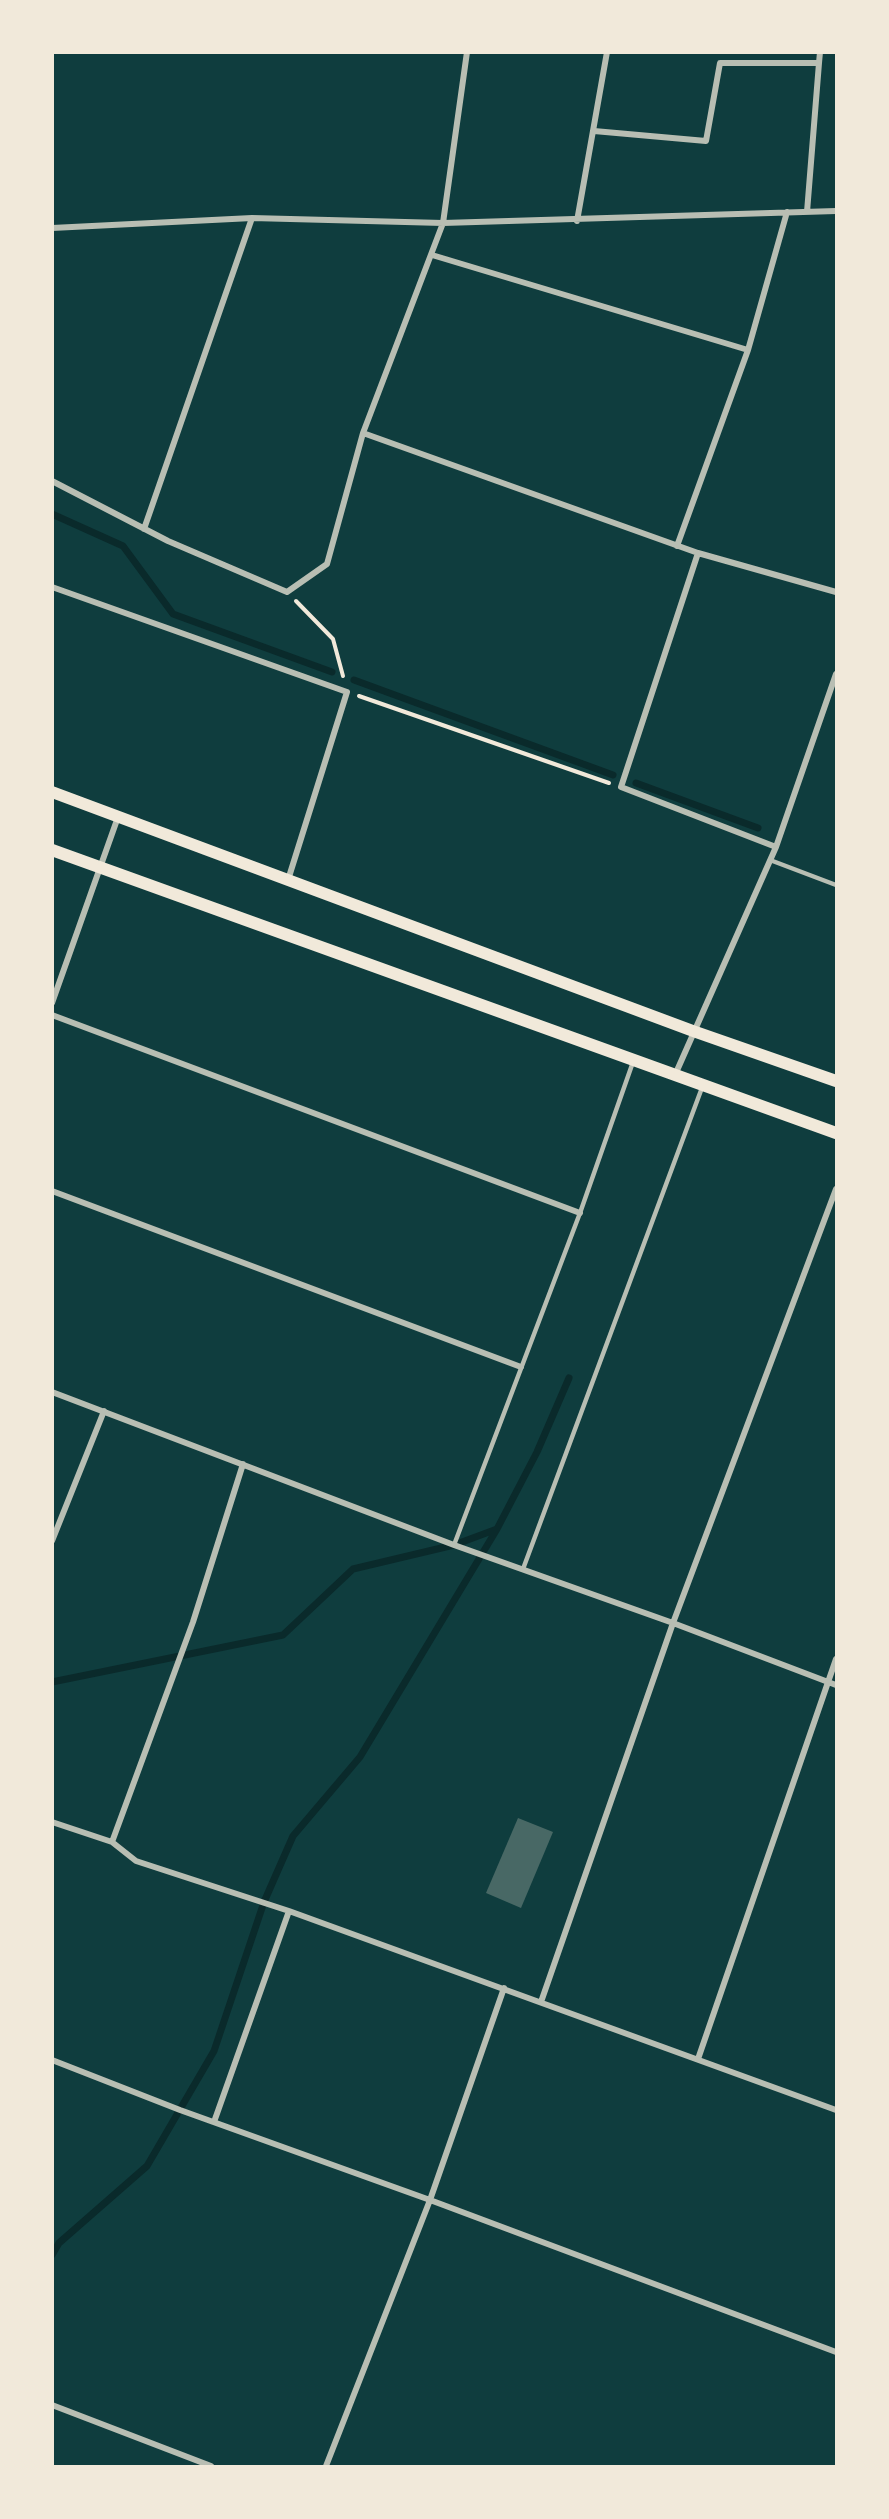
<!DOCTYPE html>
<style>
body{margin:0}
#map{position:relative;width:889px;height:2519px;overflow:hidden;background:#0f3d3e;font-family:Signika,sans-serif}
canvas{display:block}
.frame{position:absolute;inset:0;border:54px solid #f1e9da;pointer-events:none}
</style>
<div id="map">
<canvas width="889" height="2519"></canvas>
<div class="frame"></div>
</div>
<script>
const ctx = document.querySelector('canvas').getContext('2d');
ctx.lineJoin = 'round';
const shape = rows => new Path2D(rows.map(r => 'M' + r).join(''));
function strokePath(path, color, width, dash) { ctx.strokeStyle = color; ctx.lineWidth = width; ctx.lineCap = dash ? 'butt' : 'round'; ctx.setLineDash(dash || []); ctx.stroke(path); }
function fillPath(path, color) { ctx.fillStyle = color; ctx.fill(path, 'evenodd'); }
strokePath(shape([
 [52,514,123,546,173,614,332,672],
 [354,680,613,775],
 [636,783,758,828],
 [52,1682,283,1635,353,1569,454,1545,497,1529,537,1452,569,1378],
 [52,2255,59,2243,147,2166,214,2051,264,1902,293,1836,360,1757,497,1529]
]), '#0a2a2b', 7);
fillPath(shape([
 [518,1818,553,1832,521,1908,486,1893]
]), '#486865');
strokePath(shape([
 [296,601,333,639,343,676],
 [359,696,609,783]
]), '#f1e9da', 4);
strokePath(shape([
 [770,860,836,885],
 [454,1545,580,1213,633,1062],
 [523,1569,703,1085]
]), '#b8beb3', 4.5);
strokePath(shape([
 [594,131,706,141,720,63,819,63,820,52],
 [807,212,819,63],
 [577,221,607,52],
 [52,228,252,218,443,223,836,211],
 [432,255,748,350],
 [363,433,698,553,836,592],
 [52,481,168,541,287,592,327,564,363,433,443,223,467,52],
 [144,529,252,218],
 [677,546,748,350,787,212],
 [698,553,621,787,776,847],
 [52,587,347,692,288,880],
 [52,1003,118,817],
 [52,1015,580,1213],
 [675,1075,776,847,836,674],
 [52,1191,521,1367],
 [52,1392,454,1545,673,1623,836,1685],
 [52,1541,104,1411],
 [52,1822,112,1842,136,1861,289,1911,836,2110],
 [112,1842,193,1622,243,1464],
 [541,2002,673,1623,836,1189],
 [698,2059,836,1659],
 [52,2060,180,2110,430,2200,836,2352],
 [214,2122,289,1911],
 [52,2405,211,2466],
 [326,2466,430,2200,504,1988]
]), '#b8beb3', 6);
strokePath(shape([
 [52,792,693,1031,836,1081],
 [52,850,836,1133]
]), '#f1e9da', 12);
</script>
